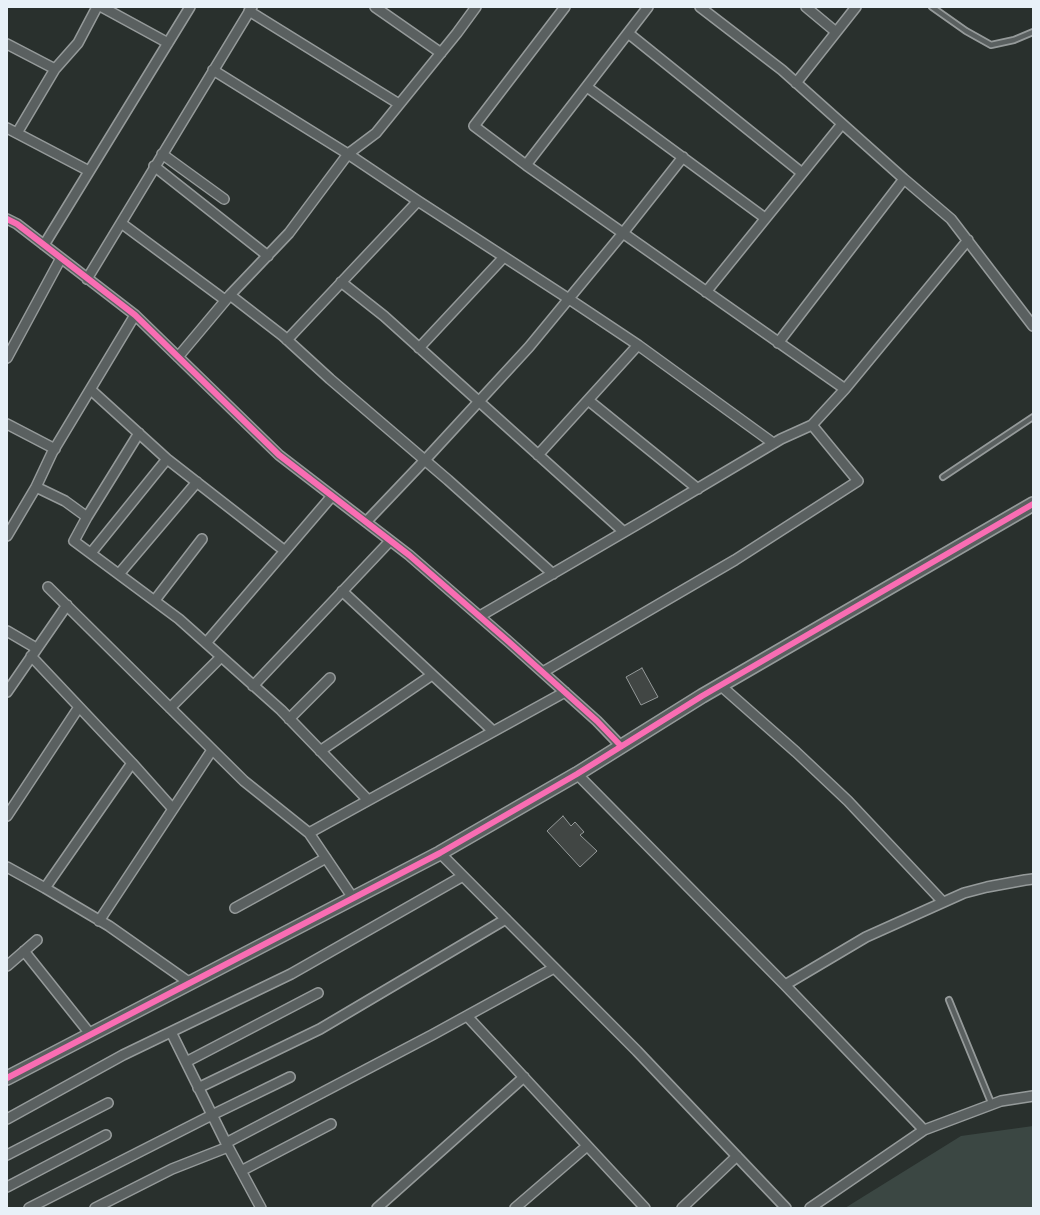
<!DOCTYPE html>
<style>
body{margin:0}
#map{position:relative;width:1040px;height:1215px;overflow:hidden;background:#29302d;font-family:"Playpen Sans",sans-serif}
canvas{display:block}
.frame{position:absolute;inset:0;border:8px solid #e8f1f8;pointer-events:none}
</style>
<div id="map">
<canvas width="1040" height="1215"></canvas>
<div class="frame"></div>
</div>
<script>
const ctx = document.querySelector('canvas').getContext('2d');
ctx.lineJoin = 'round';
function fillPath(path, color) { ctx.fillStyle = color; ctx.fill(path, 'evenodd'); }
const shape = rows => new Path2D(rows.map(r => 'M' + r).join(''));
function strokePath(path, color, width, dash) { ctx.strokeStyle = color; ctx.lineWidth = width; ctx.lineCap = dash ? 'butt' : 'round'; ctx.setLineDash(dash || []); ctx.stroke(path); }
fillPath(shape([
 [1033,1126,1033,1208,845,1208,961,1136]
]), '#3b4743');
const building = shape([
 [642,668,658,697,641,705,626,677,642,668],
 [563,816,571,826,575,822,584,832,580,835,597,851,580,867,547,831,563,816]
]);
fillPath(building, '#414644');
strokePath(building, '#959a9a', 1);
const lane = shape([
 [932,7,966,31,991,45,1014,40,1033,32],
 [943,477,1033,417],
 [949,1000,992,1105]
]);
const street = shape([
 [102,7,168,43],
 [375,7,441,53],
 [565,7,474,126,526,165,845,389],
 [700,7,782,70,904,179,951,219,1033,326],
 [806,7,836,32],
 [249,11,399,104],
 [628,33,802,173],
 [7,44,55,69],
 [213,70,348,154,418,201,569,299,638,345,773,443],
 [796,83,856,7],
 [587,87,765,218],
 [7,128,89,171],
 [17,133,55,69,78,43,97,7],
 [162,154,224,199],
 [526,165,648,7],
 [154,166,268,256],
 [7,219,17,224,135,315,279,455,409,555,509,642,597,721,621,746],
 [121,223,225,300],
 [44,245,190,7],
 [87,279,252,7],
 [341,282,384,316,624,532],
 [706,292,842,124],
 [230,295,283,336,330,379,448,480,553,574],
 [287,340,418,201],
 [778,343,904,179],
 [419,348,504,257],
 [178,357,230,295,289,233,348,154,376,133,457,33,476,7],
 [7,358,61,258],
 [91,390,167,459,285,551],
 [588,400,698,489],
 [7,424,55,449],
 [538,455,638,345],
 [36,487,65,501,87,517,74,541,179,619,281,710,368,800],
 [87,517,139,433],
 [366,522,425,460,529,347,623,233,683,157],
 [7,536,36,487,52,453,135,315],
 [91,553,167,459],
 [119,574,197,482],
 [48,587,244,781,309,833,353,898],
 [342,591,493,731],
 [155,600,202,539],
 [480,616,648,518,781,439,812,425,845,389,968,240],
 [7,631,36,648],
 [206,643,332,496],
 [31,656,132,763,173,809],
 [543,672,735,560,858,481,812,425],
 [720,685,796,752,848,801,943,902],
 [253,686,390,541],
 [7,692,67,605],
 [170,708,221,657],
 [289,719,330,678],
 [320,751,432,675],
 [577,774,785,985,924,1130],
 [7,816,79,707],
 [309,833,565,692],
 [440,853,637,1051,786,1208],
 [7,867,45,888,109,926,190,983],
 [45,888,132,763],
 [235,908,326,858],
 [99,921,212,750],
 [24,951,91,1035],
 [7,966,37,940],
 [785,985,866,937,964,893,987,887,1025,880,1033,879],
 [467,1016,645,1208],
 [171,1032,226,1143,261,1208],
 [186,1062,318,993],
 [198,1088,320,1029,506,919],
 [7,1119,123,1055,291,974,463,876],
 [226,1143,432,1035,554,968],
 [7,1155,108,1103],
 [241,1171,331,1124],
 [7,1187,106,1135],
 [29,1208,212,1115,290,1077],
 [95,1208,172,1169,228,1147],
 [377,1208,524,1077],
 [515,1208,587,1146],
 [682,1208,737,1156],
 [810,1208,924,1130,1001,1101,1033,1096]
]);
const secondary = shape([
 [7,1078,440,853,577,774,702,696,1033,504]
]);
strokePath(lane, '#959a9a', 8);
strokePath(street, '#959a9a', 12);
strokePath(secondary, '#959a9a', 16);
strokePath(lane, '#5a6060', 4.5);
strokePath(street, '#5a6060', 9);
strokePath(secondary, '#5a6060', 13);
strokePath(shape([
 [7,219,17,224,135,315,279,455,409,555,509,642,597,721,621,746],
 [7,1078,440,853,577,774,702,696,1033,504]
]), '#f96db3', 6);
</script>
